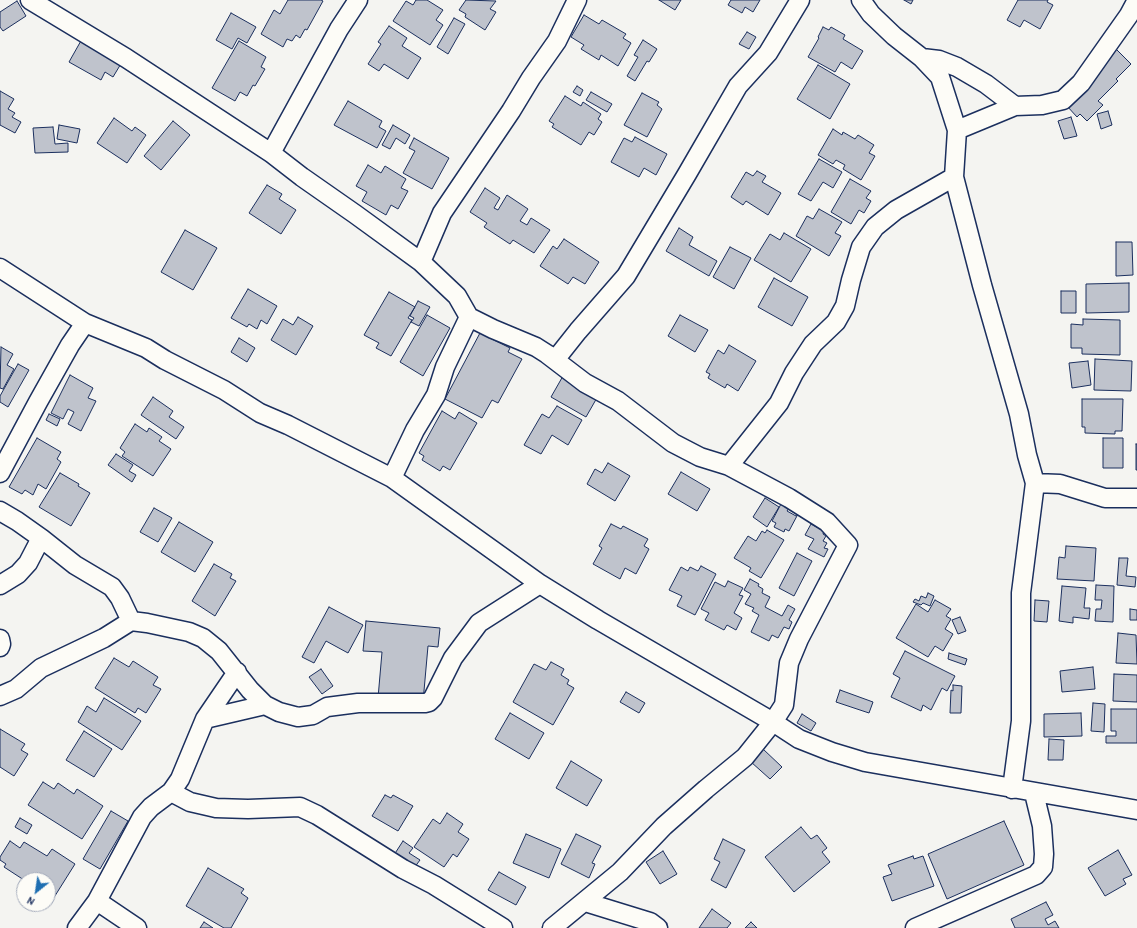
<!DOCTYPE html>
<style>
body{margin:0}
#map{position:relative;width:1137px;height:928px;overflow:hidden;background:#f4f4f1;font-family:"Patrick Hand",sans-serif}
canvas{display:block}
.north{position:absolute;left:16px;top:872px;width:40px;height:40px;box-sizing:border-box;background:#fdfcf7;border:1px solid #a3aaba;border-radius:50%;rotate:210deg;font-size:11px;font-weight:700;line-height:16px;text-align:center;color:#1b2f5e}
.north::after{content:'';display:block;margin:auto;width:14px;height:18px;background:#1f6fb2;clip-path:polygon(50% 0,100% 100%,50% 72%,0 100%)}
</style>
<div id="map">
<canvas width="1137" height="928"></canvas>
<div class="north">N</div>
</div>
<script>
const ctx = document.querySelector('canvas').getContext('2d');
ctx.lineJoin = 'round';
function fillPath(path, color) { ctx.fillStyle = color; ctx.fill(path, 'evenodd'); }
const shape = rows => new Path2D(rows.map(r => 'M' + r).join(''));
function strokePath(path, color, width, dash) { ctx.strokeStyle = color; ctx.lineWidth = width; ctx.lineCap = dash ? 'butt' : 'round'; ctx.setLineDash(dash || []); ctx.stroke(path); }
const building = shape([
 [288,0,321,0,323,1,307,30,305,29,300,38,296,35,292,41,287,39,283,47,261,34,274,10,280,14,288,0],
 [416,0,427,0,443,10,436,20,443,25,430,45,393,21,406,1,413,5,416,0],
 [466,0,496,1,490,9,496,12,485,30,465,17,466,14,459,10,466,0],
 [659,0,681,0,675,10,659,0],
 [731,0,760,0,753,12,745,7,742,13,728,5,731,0],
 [904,0,913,0,911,4,904,0],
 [1018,0,1048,0,1047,2,1053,5,1040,29,1024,20,1020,27,1007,20,1018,0],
 [17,1,26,16,3,31,0,27,0,12,17,1],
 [231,13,256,27,247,43,238,38,232,49,216,40,231,13],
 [584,15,599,24,602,20,626,34,623,38,631,43,618,66,601,55,599,60,581,49,584,45,571,37,584,15],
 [454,18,465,24,448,54,437,47,454,18],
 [389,26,407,38,402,46,421,58,408,79,384,64,379,71,368,64,381,44,378,42,389,26],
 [823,27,829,30,831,27,845,35,843,39,863,51,852,69,841,62,835,72,808,57,819,38,818,37,823,27],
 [747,32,756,37,749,49,739,44,747,32],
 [82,39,122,62,113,77,105,72,101,80,69,62,82,39],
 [643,40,657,49,649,62,647,61,635,81,627,76,638,57,634,55,643,40],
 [239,41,266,57,261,67,265,69,255,86,253,85,247,96,240,92,235,101,212,88,239,41],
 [1116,49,1131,64,1116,79,1118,81,1098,101,1103,105,1087,121,1080,114,1077,117,1067,106,1098,74,1095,71,1116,49],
 [818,65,850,84,830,119,797,99,818,65],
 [577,86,583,90,580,96,573,92,577,86],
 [0,91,14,99,8,109,15,113,12,117,21,122,15,133,0,125,0,91],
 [591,92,612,104,607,112,586,100,591,92],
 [642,93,659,102,657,105,662,109,647,137,624,125,642,93],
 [565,96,581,106,583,102,601,114,598,119,602,122,594,135,589,132,581,145,552,127,554,124,549,121,565,96],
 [348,101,382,121,379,127,386,131,377,148,334,125,348,101],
 [1108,111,1112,125,1101,129,1097,114,1108,111],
 [1071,117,1077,136,1064,139,1058,121,1071,117],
 [114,118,132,131,135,127,146,135,127,163,97,143,114,118],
 [173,121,190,135,161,170,144,156,173,121],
 [59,125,80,129,77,143,57,139,59,125],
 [393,125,410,135,405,144,396,138,390,149,382,145,393,125],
 [53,127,55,144,68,143,68,152,35,153,33,128,53,127],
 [833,129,842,135,843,132,855,139,858,135,874,145,869,153,875,156,861,180,843,169,845,165,836,160,833,164,818,155,833,129],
 [635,137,667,154,656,175,644,168,639,177,611,162,624,138,632,142,635,137],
 [414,138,449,158,432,189,403,173,415,151,409,148,414,138],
 [819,159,842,172,833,188,823,182,811,201,798,194,819,159],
 [368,165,381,173,385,166,406,179,401,188,408,191,398,209,391,205,386,215,362,201,367,192,356,186,368,165],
 [757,171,766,176,762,182,781,193,768,215,746,201,743,205,731,197,746,172,753,176,757,171],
 [850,179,871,191,866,198,871,201,864,213,859,210,851,224,831,212,850,179],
 [267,185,282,194,279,199,296,210,281,234,249,213,267,185],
 [485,188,500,198,494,208,498,210,507,195,528,209,520,221,527,225,531,218,550,230,534,253,513,240,510,244,484,227,487,223,470,212,485,188],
 [819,209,842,222,835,233,841,236,829,256,796,236,807,216,813,219,819,209],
 [679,228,693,237,689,245,717,261,709,276,666,251,679,228],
 [185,230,217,248,193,290,161,272,185,230],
 [784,233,811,249,791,282,754,260,770,234,780,240,784,233],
 [564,239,599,262,585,284,573,277,568,284,540,266,553,246,557,249,564,239],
 [1116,242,1132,242,1133,275,1116,276,1116,242],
 [730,247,751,258,734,289,713,277,730,247],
 [774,278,808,297,792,326,758,307,774,278],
 [1129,283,1129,312,1086,313,1086,284,1129,283],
 [248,289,277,306,267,324,261,320,257,329,249,324,247,327,231,318,248,289],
 [1061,291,1076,291,1076,313,1061,313,1061,291],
 [389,292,415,307,408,318,412,320,391,356,376,348,379,343,364,335,389,292],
 [418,301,430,307,419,326,411,322,414,318,410,316,418,301],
 [427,315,450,328,423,376,400,362,427,315],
 [680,315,708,330,695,352,668,336,680,315],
 [298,317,313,326,296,355,271,340,283,319,293,325,298,317],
 [1083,319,1120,320,1120,355,1082,354,1082,348,1071,348,1071,324,1083,325,1083,319],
 [480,333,510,348,508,352,522,359,498,403,492,400,482,418,445,399,480,333],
 [239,338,255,348,247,362,231,352,239,338],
 [729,345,756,361,738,391,727,384,725,388,708,378,710,374,706,372,718,350,724,354,729,345],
 [1,347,13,354,7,365,14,369,3,389,0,388,1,347],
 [1095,359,1132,361,1131,391,1094,390,1095,359],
 [1088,361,1091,385,1072,388,1069,363,1088,361],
 [18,364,29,370,8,407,0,402,0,396,18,364],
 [70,375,93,388,88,398,96,401,81,431,68,424,74,412,68,409,63,419,51,413,70,375],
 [563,376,598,396,586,417,551,397,563,376],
 [153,397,173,411,169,417,184,427,176,439,141,415,153,397],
 [1082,399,1123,399,1122,431,1115,431,1115,434,1085,433,1085,427,1082,427,1082,399],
 [557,406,582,420,568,445,552,435,541,454,524,445,542,414,549,418,557,406],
 [442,411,455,419,459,412,477,423,450,470,443,466,440,471,422,460,424,456,419,453,442,411],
 [49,414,60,419,57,426,46,420,49,414],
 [135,424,147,432,149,428,162,437,159,441,171,449,153,476,122,456,125,452,120,448,135,424],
 [37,438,61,452,57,459,61,462,46,489,38,484,33,495,25,490,22,494,9,487,37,438],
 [1103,438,1123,438,1123,468,1103,468,1103,438],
 [1136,444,1137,444,1137,470,1136,470,1136,444],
 [116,454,133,465,129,471,136,475,132,482,108,465,116,454],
 [608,463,630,476,615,501,587,484,595,469,602,473,608,463],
 [681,472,710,489,697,511,668,494,681,472],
 [60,473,79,484,78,486,90,493,71,526,39,507,60,473],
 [765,498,779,507,767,527,753,517,765,498],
 [781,504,789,508,787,511,796,516,797,513,798,514,789,531,785,529,784,532,774,527,776,523,772,521,781,504],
 [154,508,172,518,158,542,140,532,154,508],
 [179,522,213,542,195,572,161,552,179,522],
 [611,524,621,529,623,526,648,539,644,546,649,549,636,574,625,568,620,579,593,564,602,548,599,546,611,524],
 [811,524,824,531,823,534,826,536,823,541,827,543,824,548,828,549,824,557,808,549,814,539,805,535,811,524],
 [767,530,784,540,761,578,749,571,751,568,734,558,748,536,756,541,762,531,765,533,767,530],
 [1066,546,1096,548,1094,581,1057,579,1059,557,1065,558,1066,546],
 [797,553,812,561,794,596,779,588,797,553],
 [1119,558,1128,558,1126,576,1136,577,1135,587,1117,585,1119,558],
 [214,564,232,574,230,578,236,581,215,616,192,601,214,564],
 [701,566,716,574,695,615,677,606,682,596,669,590,681,567,688,571,690,567,698,571,701,566],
 [750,579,759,584,758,586,763,589,762,593,770,597,765,607,782,616,788,605,795,609,789,620,792,622,789,629,784,627,778,638,772,635,769,641,751,632,759,615,752,611,754,608,745,604,751,594,744,590,750,579],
 [728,581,743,588,739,595,743,596,734,613,742,618,736,630,727,625,724,630,705,620,709,613,701,609,715,582,725,587,728,581],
 [1096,585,1114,586,1113,622,1095,621,1096,609,1101,609,1102,600,1095,600,1096,585],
 [1062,586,1086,588,1084,608,1090,608,1089,619,1073,617,1073,623,1059,621,1062,586],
 [928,593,934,596,930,606,923,603,921,605,913,602,915,599,919,601,921,596,926,598,928,593],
 [935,600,951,609,946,616,951,619,945,629,953,634,943,651,935,646,928,657,896,638,916,604,928,612,935,600],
 [1035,600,1049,601,1047,622,1034,621,1035,600],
 [329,607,363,625,348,653,326,641,314,663,302,657,329,607],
 [1130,609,1137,610,1137,620,1130,620,1130,609],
 [960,617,966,631,958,634,952,620,960,617],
 [366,621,440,628,438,647,428,646,423,702,378,698,382,652,363,651,366,621],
 [1118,633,1136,635,1137,664,1116,663,1118,633],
 [905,651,955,676,947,691,942,688,931,710,923,705,921,711,891,697,900,678,893,674,905,651],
 [949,653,967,659,965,665,948,659,949,653],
 [114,658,129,667,133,661,158,677,153,685,161,689,146,713,138,708,135,713,95,688,114,658],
 [551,662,564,669,561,675,569,680,567,684,574,688,553,725,513,702,534,664,546,670,551,662],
 [1093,667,1095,689,1062,692,1060,671,1093,667],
 [321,669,333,686,322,694,309,677,321,669],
 [1114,674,1137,675,1137,702,1113,701,1114,674],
 [953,685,962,686,961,713,950,713,951,690,953,691,953,685],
 [840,690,873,702,869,713,836,702,840,690],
 [626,692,645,703,639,713,620,702,626,692],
 [104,698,141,721,122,750,78,722,87,706,96,712,104,698],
 [1093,703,1105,704,1104,732,1091,731,1093,703],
 [1111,709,1137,709,1137,743,1106,743,1106,736,1116,736,1116,731,1111,731,1111,709],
 [510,713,544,733,529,759,495,739,510,713],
 [1081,713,1082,736,1044,737,1044,714,1081,713],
 [802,714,816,723,811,731,797,723,802,714],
 [0,729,25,744,21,750,28,754,14,776,0,767,0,729],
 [84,731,112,749,94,777,66,760,84,731],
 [1049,739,1064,740,1063,760,1048,760,1049,739],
 [763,749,782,767,770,779,751,762,763,749],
 [571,761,602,780,587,806,556,788,571,761],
 [43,782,54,789,58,783,74,794,77,789,103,806,82,839,28,805,43,782],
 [385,795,391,798,393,795,413,806,398,831,372,816,385,795],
 [111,811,128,821,100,869,83,859,111,811],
 [447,813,463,824,458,832,469,839,457,857,453,854,444,867,414,847,433,819,440,824,447,813],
 [20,818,32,825,27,834,15,827,20,818],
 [1004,821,1024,865,947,899,928,854,1004,821],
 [801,827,811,839,817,835,827,848,822,852,830,862,794,892,765,857,801,827],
 [526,834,561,849,549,878,513,863,526,834],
 [576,834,601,846,592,863,595,864,589,878,561,864,576,834],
 [723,839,745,850,726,888,711,880,720,862,714,859,723,839],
 [10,841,20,848,24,842,47,856,52,849,75,864,53,899,48,896,48,880,24,880,4,867,6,864,0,860,0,857,10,841],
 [403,841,413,848,409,853,420,860,411,872,392,858,403,841],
 [1118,850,1132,875,1123,879,1126,884,1105,896,1088,868,1118,850],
 [663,851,677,874,660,884,646,862,663,851],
 [913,856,914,859,923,856,934,886,892,901,883,877,892,874,888,865,913,856],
 [208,868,244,889,241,893,248,898,231,928,224,928,186,906,208,868],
 [499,872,526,887,516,905,488,890,499,872],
 [1046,902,1053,915,1045,919,1048,925,1055,921,1059,928,1015,928,1011,919,1046,902],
 [712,909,731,923,727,928,699,928,712,909],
 [204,922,213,928,200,928,204,922],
 [751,922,757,928,745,928,751,922]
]);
fillPath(building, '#bfc3cc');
strokePath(building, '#1b2f5e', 1);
const minor = shape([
 [30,0,126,58,271,153,302,177,355,214,421,262,457,296,469,317,493,329,536,347,547,354,585,383,618,401,673,443,700,457,729,466,789,498,827,522,848,545,799,639,789,663,784,705,773,722,745,757,706,789,664,826,620,872,552,928],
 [861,0,871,14,894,36,922,58,940,77,957,130,954,177,982,285,1019,414,1027,455,1035,483,1021,593,1021,721,1012,789],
 [922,58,939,60,957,67,986,84,1015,106],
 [957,130,1015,106,1042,105,1063,100,1081,83,1129,15,1137,0],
 [271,153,339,29,358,0],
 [421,262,442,213,511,111,531,78,557,41,577,0],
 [0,268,85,323,146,348,165,360,224,390,260,413,288,425,392,478,540,584],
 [555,360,578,331,626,276,687,174,738,86,768,53,800,0],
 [729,466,779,403,794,373,813,344,836,322,845,306,851,280,861,247,875,227,896,210,954,177],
 [0,473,38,402,70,345,85,323],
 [392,478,415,430,436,395,445,367,469,317],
 [1035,483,1060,484,1105,498,1137,498],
 [0,511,17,521,41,538,75,565,112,587,120,598,131,621],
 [0,585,18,574,28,563,41,538],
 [0,639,1,644,0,647],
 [0,696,16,689,41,668,104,638,131,621,147,623,189,632,203,638,219,651,250,690,265,705,279,712,298,717,313,715,327,707,358,703,425,703,429,702,433,698,453,658,479,623,540,584,598,620,773,722,799,739,832,752,865,762,1137,810],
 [205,719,265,705],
 [171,792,190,802,216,808,248,809,300,807,317,815,403,869,434,885,503,928],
 [97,901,137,928],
 [585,902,650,922,658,928],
 [77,928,97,901,142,817,151,807,171,792,180,779,205,719,237,672],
 [915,928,1036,875,1043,867,1044,854,1042,826,1034,793]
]);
strokePath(minor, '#1b2f5e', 21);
strokePath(minor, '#fdfcf7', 18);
</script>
